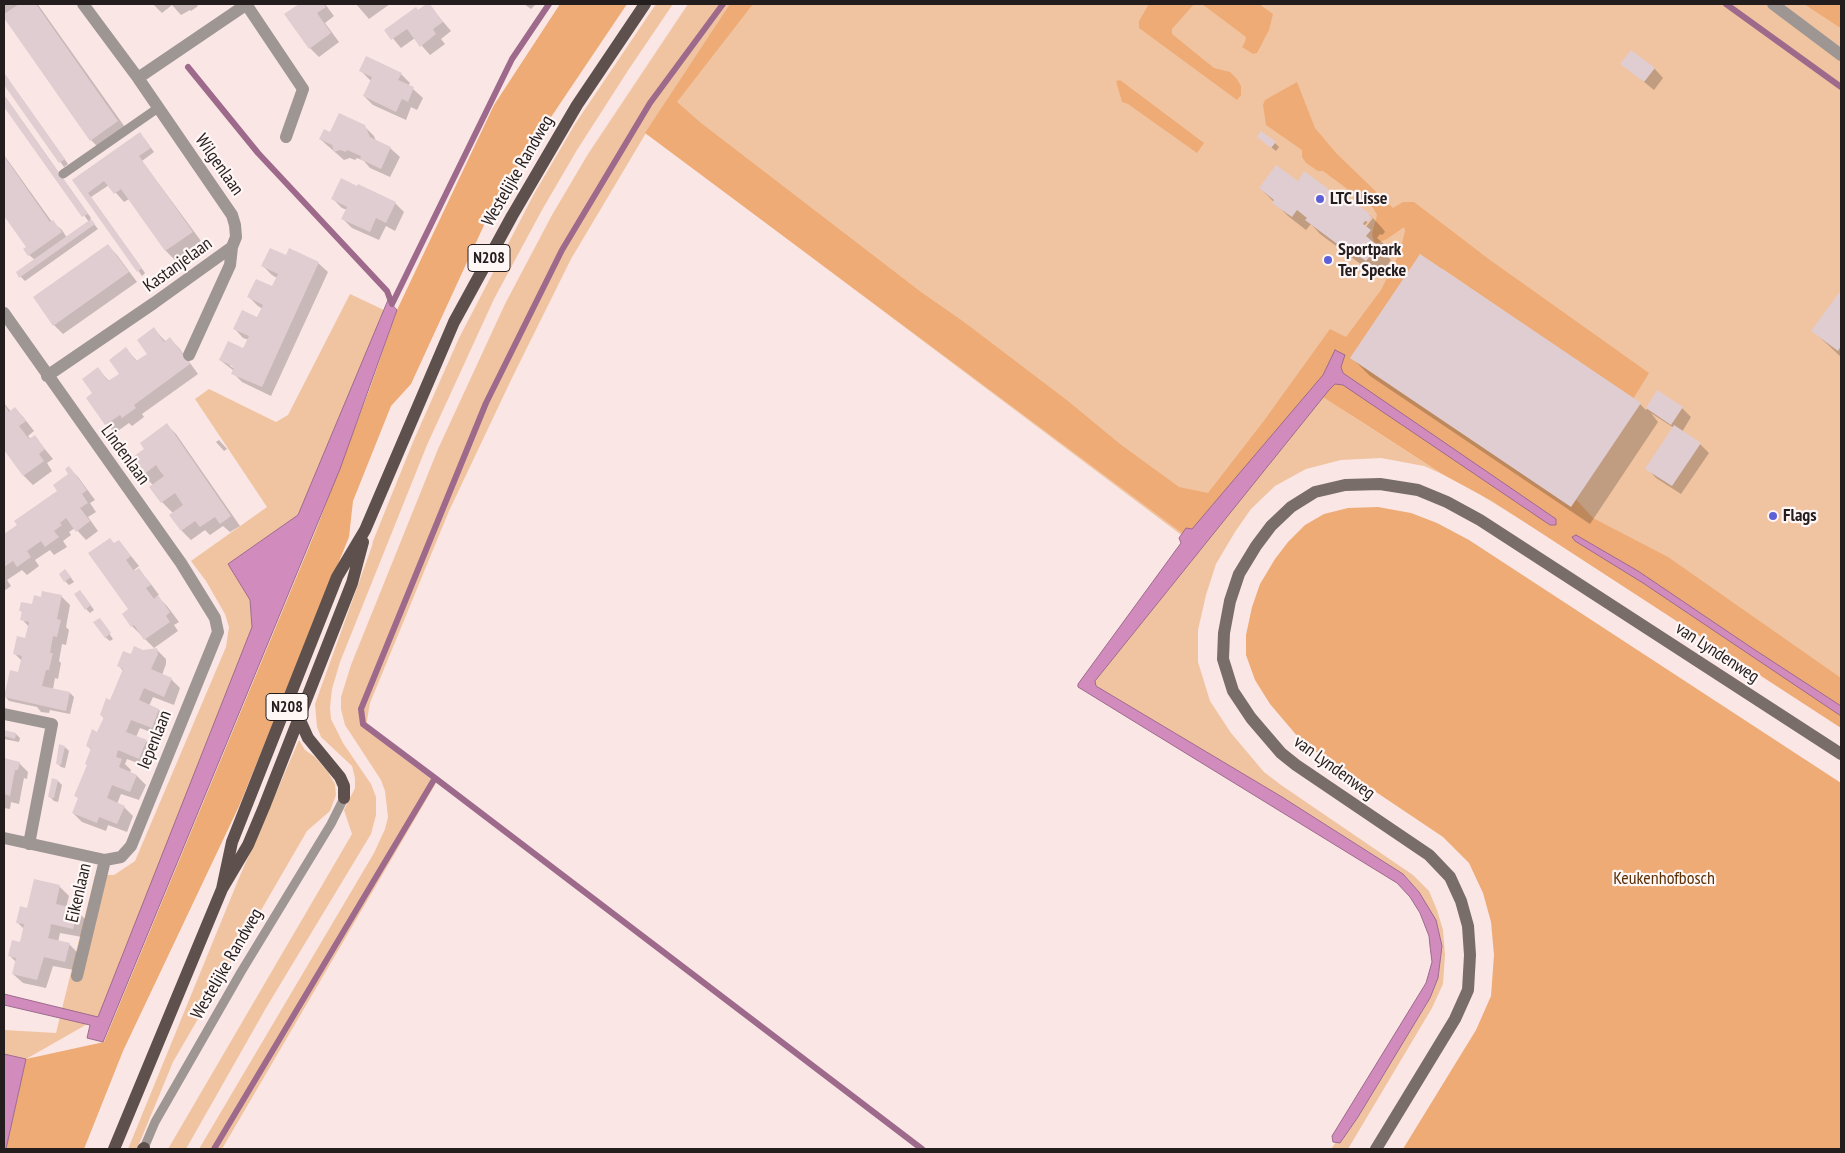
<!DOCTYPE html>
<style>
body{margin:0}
#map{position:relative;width:1845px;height:1153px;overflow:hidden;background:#fae6e5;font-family:"PT Sans Narrow",sans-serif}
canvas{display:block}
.frame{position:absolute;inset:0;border:5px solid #241d1d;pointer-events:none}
</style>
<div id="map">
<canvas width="1845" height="1153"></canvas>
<div class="frame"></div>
</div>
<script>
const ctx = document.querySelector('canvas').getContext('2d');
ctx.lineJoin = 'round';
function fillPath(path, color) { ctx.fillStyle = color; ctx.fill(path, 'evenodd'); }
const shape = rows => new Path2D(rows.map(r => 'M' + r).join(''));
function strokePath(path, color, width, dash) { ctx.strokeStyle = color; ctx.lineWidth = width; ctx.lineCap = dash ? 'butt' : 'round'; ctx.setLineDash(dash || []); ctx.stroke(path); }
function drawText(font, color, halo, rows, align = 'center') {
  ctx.font = font + ' "PT Sans Narrow",sans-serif'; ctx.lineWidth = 4.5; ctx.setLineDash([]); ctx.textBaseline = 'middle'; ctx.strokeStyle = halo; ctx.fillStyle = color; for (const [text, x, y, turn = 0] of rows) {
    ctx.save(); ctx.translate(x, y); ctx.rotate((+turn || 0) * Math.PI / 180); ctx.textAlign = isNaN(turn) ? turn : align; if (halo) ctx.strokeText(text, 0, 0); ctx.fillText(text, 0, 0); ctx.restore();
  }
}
fillPath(shape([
 [656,4,673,4,629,69,577,150,542,210,494,299,427,445,340,662,332,689,330,707,331,719,343,743,371,784,376,797,376,815,371,834,266,1008,186,1149,168,1149,352,834,344,810,355,788,355,778,352,766,321,737,317,727,315,704,372,546,373,541,413,442,459,338,534,194,575,124],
 [688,4,1841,4,1841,717,1338,407,1442,474,1424,466,1381,458,1341,460,1306,469,1275,486,1251,509,1235,532,1216,564,1206,595,1198,630,1198,662,1210,701,1231,733,1264,772,1281,785,1413,875,1429,891,1437,910,1443,930,1445,955,1443,984,1432,1008,1348,1149,1331,1149,1336,1142,1340,1143,1358,1117,1430,998,1438,977,1442,946,1419,892,1403,874,1282,797,1096,686,1095,681,1323,397,1192,543,646,133,571,259,512,378,449,511,370,703,366,726,377,738,436,783,222,1149,199,1149,374,853,385,829,388,817,385,791,381,780,345,725,341,709,341,697,351,665,438,449,505,304,552,215,588,154],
 [350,294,384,310,298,515,228,564,250,600,252,627,98,1018,26,1059,4,1054,4,1030,56,1033,95,875,114,875,135,861,226,647,229,627,225,614,206,581,191,561,267,507,195,399,209,389,276,422,288,415],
 [299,740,305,750,315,757,328,772,335,784,336,795,330,811,307,831,173,1062,137,1149,128,1149,239,878]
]), '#f1c4a1');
fillPath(shape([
 [560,4,627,4,496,199,411,384,391,406,353,501,349,537,240,804,123,1051,84,1149,6,1149,26,1059,104,1042,316,530,370,388,397,310,494,105],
 [730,4,753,4,677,102,701,123,921,292,964,322,1068,401,1120,444,1179,487,1208,493,1263,422,1330,329,1346,337,1381,290,1400,252,1405,231,1404,227,1387,239,1378,243,1374,242,1372,234,1377,215,1373,208,1323,171,1318,171,1306,163,1302,157,1302,150,1266,125,1263,105,1265,100,1297,82,1315,128,1336,153,1393,208,1403,202,1414,202,1490,260,1649,373,1633,399,1443,269,1418,302,1573,496,1593,518,1668,557,1841,678,1841,706,1752,648,1638,571,1576,535,1573,537,1575,541,1643,583,1841,716,1841,728,1492,501,1442,474,1323,397,1335,384,1343,384,1550,525,1556,525,1556,519,1343,373,1335,350,1323,375,1192,529,1186,528,1182,533,645,133],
 [1149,4,1194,4,1172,29,1172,34,1214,68,1230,72,1237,79,1241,86,1241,95,1237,100,1139,28,1139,21],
 [1202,4,1259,4,1273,14,1269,30,1257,53,1253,54,1242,47,1245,42,1246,37],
 [1804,4,1841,4,1841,27,1839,27],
 [1120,80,1204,143,1197,153,1128,104,1122,102,1116,81],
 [1378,507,1411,513,1437,523,1469,540,1841,783,1841,1149,1403,1149,1476,1030,1491,996,1494,955,1491,922,1483,893,1469,863,1443,837,1309,747,1298,737,1270,704,1255,680,1246,655,1246,635,1252,607,1260,584,1275,559,1288,542,1305,525,1324,514,1348,508]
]), '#eeab75');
const water = shape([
 [388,300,397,310,340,469,103,1042,87,1038,90,1025,4,1005,4,994,98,1017,252,627,250,600,228,564,298,515,388,300],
 [1335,350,1345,355,1341,367,1343,373,1556,519,1556,525,1550,525,1343,385,1335,384,1329,390,1095,681,1096,686,1282,797,1403,874,1419,892,1436,920,1442,946,1438,978,1430,998,1358,1117,1340,1143,1333,1142,1332,1136,1426,983,1432,962,1430,946,1429,936,1420,913,1410,897,1397,883,1078,687,1078,684,1181,543,1179,538,1186,528,1192,529,1323,375,1335,350],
 [1576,535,1638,571,1752,648,1841,706,1841,716,1643,583,1575,541,1572,537,1576,535],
 [4,1054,26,1059,6,1149,4,1149,4,1054]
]);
fillPath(water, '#d18bbc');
strokePath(water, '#9d6a8c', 1);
fillPath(shape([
 [4,4,37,4,39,6,127,130,100,149,91,140,4,16],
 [153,4,198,4,197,5,198,6,191,11,190,10,181,15,172,5,162,13],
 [301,4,325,4,334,16,325,23,339,42,319,57,310,48,286,15],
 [356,4,390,4,369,19],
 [428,4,451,31,441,39,445,44,430,55,415,38,401,48,386,30],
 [524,4,536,4,531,9],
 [1622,64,1654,68,1663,78,1654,90],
 [361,71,401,74,410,83,408,86,413,89,423,98,417,110,411,107,406,120,373,105,364,96,371,81],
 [4,73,68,164,64,167,4,83],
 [4,95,91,218,90,219,98,229,25,281,17,273,35,260,29,255,28,247,4,214,4,155,52,222,62,230,67,238,89,222,4,105],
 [364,126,374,136,376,141,390,148,400,157,390,177,370,168,364,161,357,158,355,160,350,158,344,160,320,139,331,133],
 [144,138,154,152,142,161,201,241,175,260,166,251,129,199,124,202,109,185,91,197,145,273,142,276,74,180],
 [1263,141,1275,143,1279,147,1276,151],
 [1298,182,1350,206,1352,202,1372,217,1363,227,1365,228,1373,218,1383,229,1385,232,1382,235,1380,234,1377,238,1384,244,1380,249,1391,260,1381,274,1368,265,1366,268,1320,234,1311,224,1306,230,1288,216,1260,188],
 [333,199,395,203,404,212,395,231,386,226,379,240,352,228,343,219,347,210,342,208],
 [108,246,117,255,137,282,63,334,54,325],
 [286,257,318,263,328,272,271,396,242,382,233,373,234,371,220,360,244,350,249,340,243,338,234,328,258,319,263,309,258,306,249,297,273,288,277,278,272,275,263,266],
 [230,364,240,371,230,366],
 [1841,292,1841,357,1813,331],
 [154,329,166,342,170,339,179,348,198,374,142,414,144,417,132,426,129,423,115,433,106,424,87,398,93,394,98,369,110,382,121,374,126,349,138,362,149,354],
 [1352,358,1640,404,1646,410,1658,392,1682,408,1691,417,1682,432,1700,444,1709,453,1681,494,1656,478,1647,468,1674,428,1651,413,1658,422,1590,524,1370,376],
 [4,403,11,412,15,408,24,418,34,431,28,436,31,440,35,437,53,459,47,463,52,471,33,485,24,476,4,448],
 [167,425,176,434,240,526,230,532,223,526,210,535,205,530,191,540,182,531,171,515,173,513,162,502,151,487,153,485,143,475,146,449],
 [219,440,227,449,224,451,216,442],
 [69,468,78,477,95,500,90,503,96,512,88,517,98,531,86,540,75,528,69,532,71,535,63,541,67,547,54,555,50,550,35,560,39,566,27,575,22,570,7,580,11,586,4,591,4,534,5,535,59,492,70,474],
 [119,541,139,566,134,570,135,572,138,570,147,579,159,595,157,596,167,606,179,622,174,625,178,631,154,648,132,626,123,614,130,610,115,544],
 [69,575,74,582,69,585,65,581],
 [61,596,70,605,66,627,69,630,66,645,62,644,59,661,61,663,58,679,55,678,53,689,70,693,74,697,70,714,50,710,49,713,41,712,37,707,9,701,5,696,19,673,22,661,14,653,26,639,29,627,22,619,23,613,20,610,33,606,42,598],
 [84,596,94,610,90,613,86,609],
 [101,622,113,639,110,641,105,637],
 [156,649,166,659,166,664,162,675,171,679,180,688,174,705,153,697,149,706,159,710,168,719,161,736,140,728,136,737,146,741,155,750,148,767,127,759,125,764,131,770,130,772,137,776,146,785,139,800,121,794,117,804,124,807,133,816,127,832,108,825,106,831,82,822,73,813,79,799,76,796,88,766,92,750,87,746,98,733,104,718,101,715,111,701,123,671,119,666,136,657,143,651],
 [4,731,16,734,20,738,19,742,4,739],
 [65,747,69,751,65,768,61,767,57,763],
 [4,760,19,763,28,772,27,779,24,778,19,804,11,802,10,809,4,808],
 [58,781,62,785,58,802,54,801,50,797],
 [35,881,60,887,69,896,66,908,77,911,86,920,82,937,60,933,58,942,69,944,78,953,74,970,53,966,46,988,23,983,13,974,16,962,10,956,20,943,24,929,17,922,28,909]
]), '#0003');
strokePath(shape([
 [1726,4,1841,87],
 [188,67,258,153,387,291,392,304],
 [392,304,512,59,549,4],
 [435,778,363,724,361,709,486,403,562,250,650,103,723,4],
 [214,1149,435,778,922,1149]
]), '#9d6a8c', 6);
fillPath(shape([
 [19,4,36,4,118,121,90,141,4,18,4,14],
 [299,4,324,4,326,7,317,13,331,33,309,49,284,14],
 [426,4,430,4,443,22,433,29,436,34,420,47,407,29,391,40,384,30,416,7,418,10],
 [1631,50,1655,68,1644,82,1620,64],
 [366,56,402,73,398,80,414,87,408,102,402,99,396,112,363,96,372,77,359,71],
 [4,73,65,159,59,163,4,85],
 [4,95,88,214,82,217,4,107],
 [339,113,365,125,370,137,391,147,381,169,360,159,361,156,347,150,346,152,340,150,334,152,332,145,319,139,324,129,330,132],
 [1261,131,1276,142,1271,148,1257,137],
 [140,132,151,148,139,156,193,232,165,251,121,189,114,194,104,181,88,193,142,268,137,272,72,180],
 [4,156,50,222,53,220,62,232,28,256,23,249,26,247,4,216],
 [1276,165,1298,181,1304,171,1349,204,1352,201,1370,214,1369,215,1372,217,1368,222,1365,221,1363,224,1371,230,1366,236,1378,246,1366,261,1354,253,1352,255,1305,220,1307,218,1297,210,1292,217,1272,203,1274,200,1259,188],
 [341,178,357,186,358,184,396,202,386,223,376,218,370,232,341,219,347,207,331,199],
 [91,219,95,224,19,278,16,272],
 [108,244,129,272,53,326,33,297],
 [270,248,286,255,289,248,319,262,262,387,231,374,234,367,219,360,228,341,243,348,249,336,233,329,242,310,257,317,263,305,247,297,256,279,272,286,278,274,261,266],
 [1420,254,1641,403,1571,507,1350,358],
 [1841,290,1841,346,1838,351,1811,331],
 [154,327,164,342,170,337,190,364,134,405,136,408,122,418,120,415,105,425,86,398,92,393,82,379,98,367,108,381,119,374,109,360,126,347,136,361,147,354,137,340],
 [1657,390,1683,407,1671,425,1646,408],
 [4,404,9,412,15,407,26,421,19,426,29,439,35,435,45,449,39,454,44,461,23,476,4,450],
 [167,423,231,516,220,524,215,517,200,527,195,521,181,531,169,515,183,505,175,493,161,503,149,487,164,476,160,471,156,465,142,476,130,459,144,449,140,443],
 [1674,425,1701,443,1672,486,1645,469],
 [69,466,87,490,82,494,88,503,80,508,90,521,76,532,66,518,60,523,62,525,54,531,59,537,45,547,41,541,27,551,31,557,17,567,13,561,4,567,4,534,17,525,14,521,57,491,53,485,68,474,65,469],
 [110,538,114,543,119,540,131,556,126,560,134,571,139,568,151,585,146,588,154,599,158,595,170,612,166,616,170,622,144,640,134,625,131,627,122,614,128,609,88,553],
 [65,569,71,577,64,582,59,574],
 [80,590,91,605,85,610,74,594],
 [42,591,62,595,57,619,61,620,57,637,53,636,50,653,53,653,49,670,46,670,42,686,70,692,66,711,4,697,10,670,18,672,22,656,13,654,17,636,25,638,29,622,20,620,22,611,19,611,21,602,32,604,34,595,41,597],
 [100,618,111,633,105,638,93,622],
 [134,646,143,650,157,648,158,654,151,669,172,678,164,697,144,688,139,700,159,709,152,728,131,720,126,732,147,740,143,749,139,759,118,750,116,757,122,759,119,767,137,775,130,792,112,785,107,798,125,806,117,824,99,817,97,823,72,813,78,798,74,796,87,765,85,764,91,748,86,746,92,729,97,732,104,717,100,715,106,698,110,700,123,669,117,666,123,651,131,654],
 [4,730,16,733,15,739,4,736],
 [59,744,65,746,61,765,56,764],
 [4,758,20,762,18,770,15,770,10,796,4,794],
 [52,778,58,780,54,798,48,797],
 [34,879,60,885,56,904,78,909,73,929,51,924,50,931,48,938,70,943,65,962,44,957,37,980,12,974,16,958,8,956,12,940,20,942,24,924,16,923,20,906,27,908]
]), '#e0cdd2');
strokePath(shape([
 [63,174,158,108],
 [144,1148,155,1122,241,972,331,824,344,798]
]), '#9e9693', 9);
strokePath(shape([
 [83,4,138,78,232,215,235,225,236,237,232,247,230,265,189,355],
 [246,4,303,89,286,137],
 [1773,4,1841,55],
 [138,78,247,4],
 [4,313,181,563,215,618,218,632,131,846,121,857,105,860,4,838],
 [47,376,154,303,232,247],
 [4,714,52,724,29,844],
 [77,976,105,860]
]), '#9e9693', 12);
strokePath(shape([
 [1376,1149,1455,1019,1468,990,1470,955,1468,926,1461,901,1450,877,1429,855,1296,765,1281,753,1251,718,1233,691,1223,659,1224,633,1230,601,1239,574,1256,546,1271,526,1291,507,1315,492,1345,485,1380,484,1418,490,1447,502,1480,520,1841,754]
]), '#786d69', 12);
strokePath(shape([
 [299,718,308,738,340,777,344,786,344,798],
 [222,889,232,842,337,577,365,530,454,322,512,216,577,105,645,4],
 [114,1149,222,889,248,845,264,807,352,583,363,542],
 [143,1149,144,1148]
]), '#5e504c', 12);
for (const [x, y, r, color] of [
 [1320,199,5,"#5c61d8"],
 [1328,260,5,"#5c61d8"],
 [1773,516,5,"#5c61d8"]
]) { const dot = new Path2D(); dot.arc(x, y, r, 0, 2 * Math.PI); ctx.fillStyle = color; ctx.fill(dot); strokePath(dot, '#fff6f6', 2); }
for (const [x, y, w] of [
 [489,258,42],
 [287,707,42]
]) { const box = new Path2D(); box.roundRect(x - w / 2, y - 13.5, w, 27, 4); ctx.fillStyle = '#fff6f6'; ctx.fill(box); strokePath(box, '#241d1d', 1); }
drawText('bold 16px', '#241d1d', null, [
 ["N208",489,258],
 ["N208",287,707]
]);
drawText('18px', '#241d1d', '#fff6f6', [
 ["Wilgenlaan",219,165,55],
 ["Westelijke Randweg",518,171,-60],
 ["Kastanjelaan",178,265,-36],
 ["Lindenlaan",125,455,54],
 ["van Lyndenweg",1717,653,33],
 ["Iepenlaan",155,740,-68],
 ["van Lyndenweg",1334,768,36],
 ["Eikenlaan",79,893,-77],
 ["Westelijke Randweg",227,964,-60]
]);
drawText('bold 18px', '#241d1d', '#fff6f6', [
 ["LTC Lisse",1330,199],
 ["Sportpark",1338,250],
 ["Ter Specke",1338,271],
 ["Flags",1783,516]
], 'left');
drawText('18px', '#592f02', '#fff6f6', [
 ["Keukenhofbosch",1664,879]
]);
</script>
